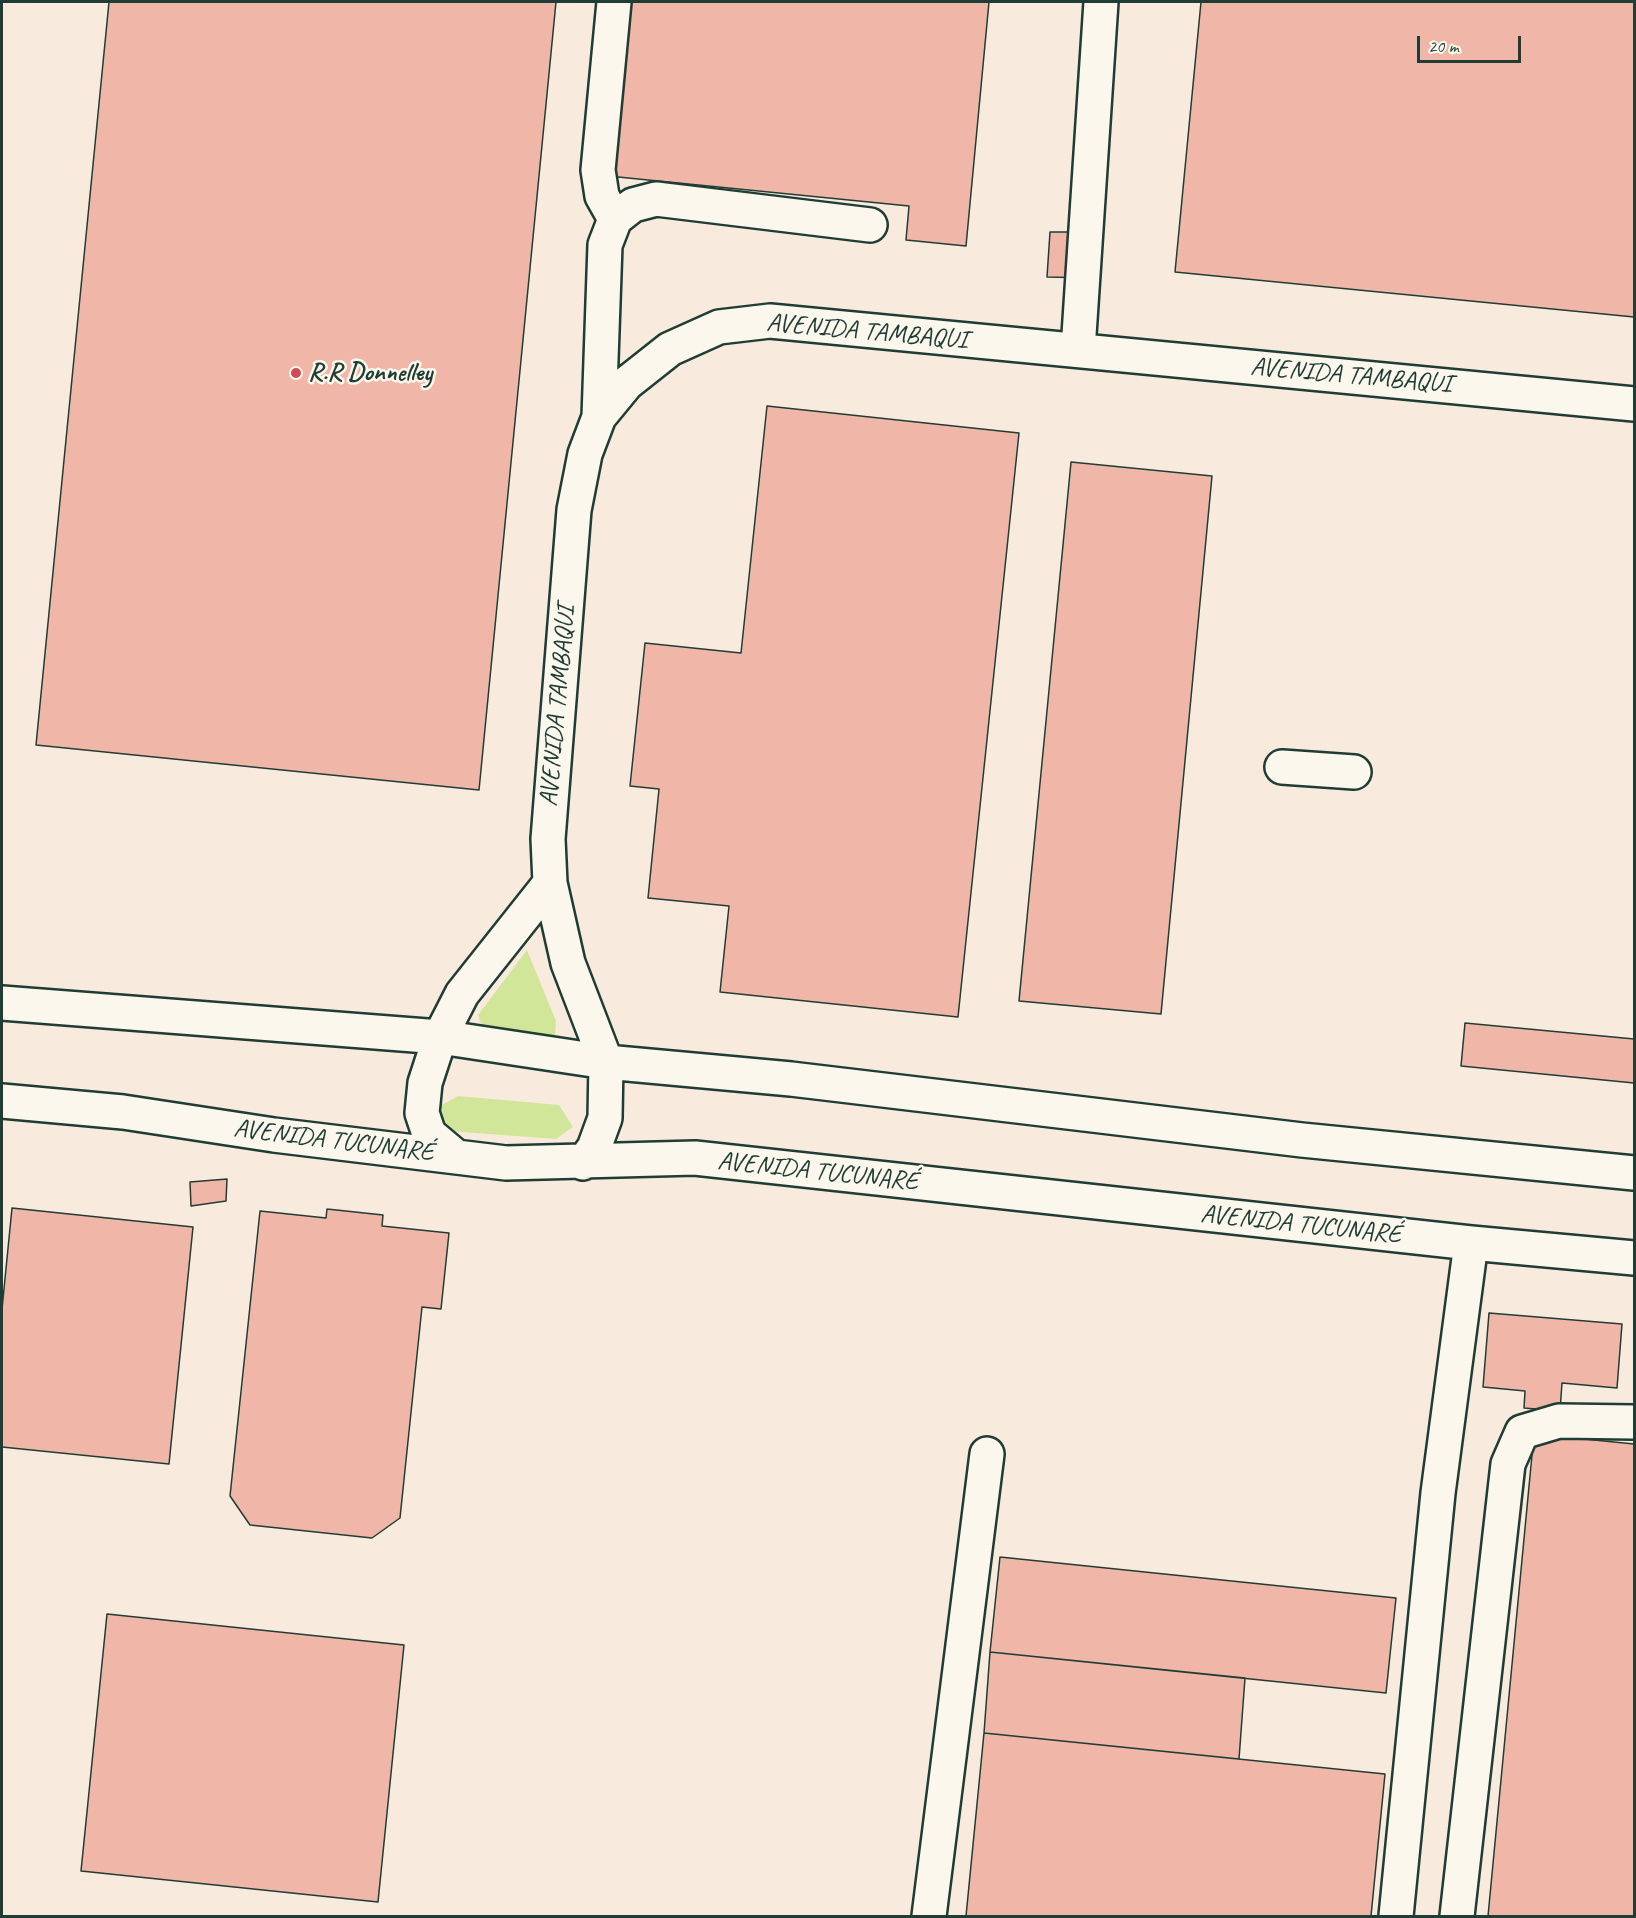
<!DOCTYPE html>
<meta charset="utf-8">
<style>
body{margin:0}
#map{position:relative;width:1636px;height:1918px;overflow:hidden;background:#f9eade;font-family:Caveat,sans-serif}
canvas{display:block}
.frame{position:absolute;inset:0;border:3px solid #1f3d34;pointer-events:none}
.scale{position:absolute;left:1417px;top:36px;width:104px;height:27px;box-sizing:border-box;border:3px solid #1f3d34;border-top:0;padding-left:8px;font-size:18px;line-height:21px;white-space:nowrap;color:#1f3d34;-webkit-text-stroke:4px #fbf7ec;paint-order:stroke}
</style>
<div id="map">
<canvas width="1636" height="1918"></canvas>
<div class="frame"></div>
<div class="scale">20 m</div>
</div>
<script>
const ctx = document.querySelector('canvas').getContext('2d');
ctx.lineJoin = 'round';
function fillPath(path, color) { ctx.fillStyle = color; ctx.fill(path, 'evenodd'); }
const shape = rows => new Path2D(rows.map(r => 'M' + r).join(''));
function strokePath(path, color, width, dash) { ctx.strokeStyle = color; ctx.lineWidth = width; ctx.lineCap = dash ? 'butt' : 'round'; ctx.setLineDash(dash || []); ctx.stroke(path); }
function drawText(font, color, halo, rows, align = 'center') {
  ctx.font = font + ' Caveat,sans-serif'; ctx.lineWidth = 5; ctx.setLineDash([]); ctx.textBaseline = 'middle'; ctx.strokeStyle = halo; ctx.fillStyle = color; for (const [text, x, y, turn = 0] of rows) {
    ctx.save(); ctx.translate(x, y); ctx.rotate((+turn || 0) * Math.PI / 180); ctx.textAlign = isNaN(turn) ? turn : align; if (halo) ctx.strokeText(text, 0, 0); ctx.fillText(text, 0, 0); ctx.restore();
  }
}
fillPath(shape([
 [527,950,556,1021,555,1036,483,1030,478,1015],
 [458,1096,559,1105,573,1127,556,1139,448,1131,438,1107]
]), '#d2e69a');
const building = shape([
 [109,2,556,2,479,790,36,745,109,2],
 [625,2,989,2,966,246,906,240,909,206,608,176,625,2],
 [1201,2,1634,2,1634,317,1175,272,1201,2],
 [1050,232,1094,232,1092,278,1047,277,1050,232],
 [767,406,1019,433,958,1017,720,992,729,906,648,898,659,789,630,786,645,643,741,653,767,406],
 [1071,462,1212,476,1161,1014,1019,1001,1071,462],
 [1465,1023,1634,1039,1634,1083,1461,1066,1465,1023],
 [227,1179,226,1201,191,1206,190,1182,227,1179],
 [12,1208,193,1227,169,1464,2,1447,2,1309,12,1208],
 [327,1209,383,1215,382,1226,449,1233,441,1309,422,1307,400,1518,372,1538,250,1525,230,1496,260,1211,326,1218,327,1209],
 [1489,1313,1622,1324,1617,1388,1562,1383,1560,1411,1524,1408,1525,1391,1483,1387,1489,1313],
 [1534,1434,1634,1444,1634,1916,1488,1916,1534,1434],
 [1000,1557,1396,1598,1386,1693,990,1652,1000,1557],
 [107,1614,404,1645,378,1902,81,1871,107,1614],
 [990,1652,1245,1678,1239,1759,984,1733,990,1652],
 [984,1733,1385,1774,1371,1916,966,1916,984,1733]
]);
fillPath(building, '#f0b6a8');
strokePath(building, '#1f3d34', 1.5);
const minor = shape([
 [614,2,598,170,602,196,615,219],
 [1078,350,1101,2],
 [599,417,605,245,615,219,633,205,656,199,870,225],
 [1282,767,1354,772],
 [2,1003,440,1037,606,1062,791,1079,1302,1140,1634,1173],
 [2,1101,123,1112,274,1135,506,1163,695,1158,1471,1243,1634,1258],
 [454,1155,429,1134,422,1113,425,1083,440,1037,462,994,550,883],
 [583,1163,594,1148,605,1118,606,1062,568,963,550,883,548,839,574,510,585,454,599,417,627,383,670,349,719,327,770,321,1634,404],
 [929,1916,987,1454],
 [1396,1916,1438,1493,1471,1243],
 [1457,1916,1508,1464,1522,1432,1559,1421,1634,1422]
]);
strokePath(minor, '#1f3d34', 38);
strokePath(minor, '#fbf7ec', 33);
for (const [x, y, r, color] of [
 [296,373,6,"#d1495b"]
]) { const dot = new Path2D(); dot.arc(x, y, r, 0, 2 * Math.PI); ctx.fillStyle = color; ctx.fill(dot); strokePath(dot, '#fbf7ec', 2); }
drawText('26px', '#1f3d34', '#fbf7ec', [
 ["AVENIDA TAMBAQUI",867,332,5],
 ["AVENIDA TAMBAQUI",1351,376,5],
 ["AVENIDA TAMBAQUI",558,706,-85],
 ["AVENIDA TUCUNARÉ",334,1141,7],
 ["AVENIDA TUCUNARÉ",818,1172,6],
 ["AVENIDA TUCUNARÉ",1301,1225,6]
]);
drawText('bold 26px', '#1f3d34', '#fbf7ec', [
 ["R.R Donnelley",308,373]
], 'left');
</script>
